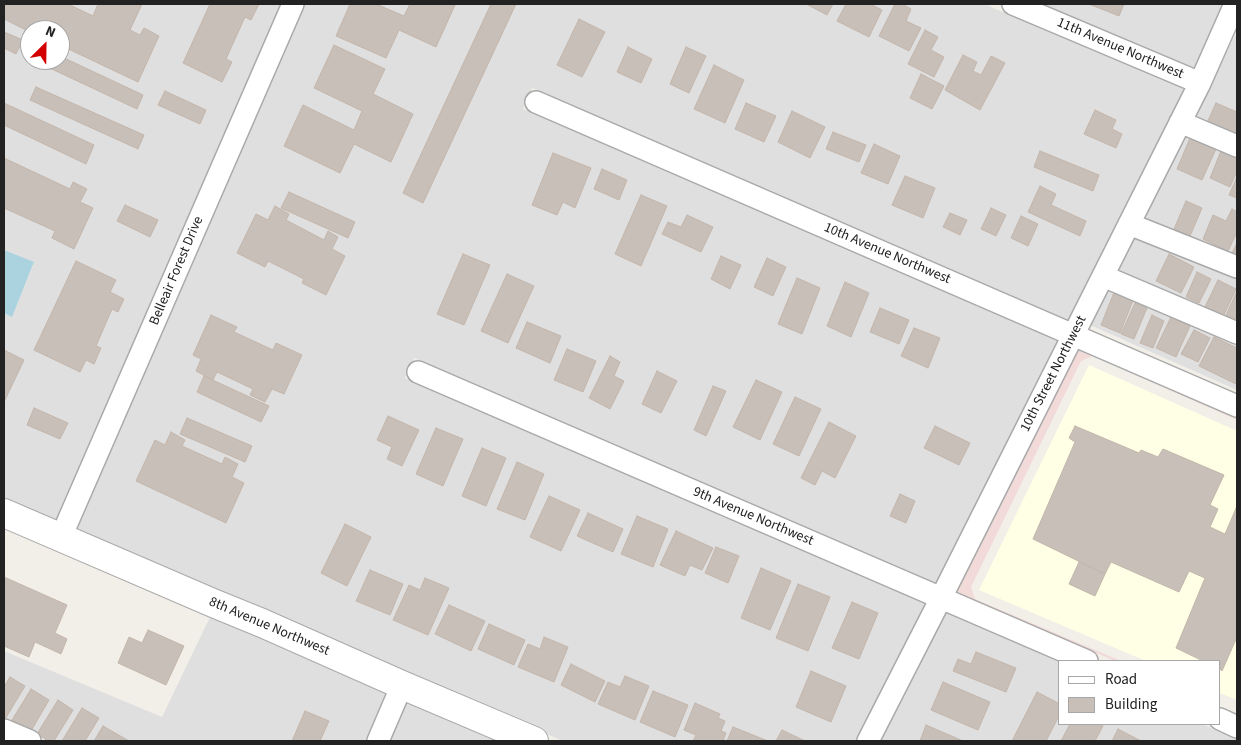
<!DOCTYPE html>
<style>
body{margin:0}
#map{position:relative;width:1241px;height:745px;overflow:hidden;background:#f2efe9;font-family:"Source Sans 3",sans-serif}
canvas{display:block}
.frame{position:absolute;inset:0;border:5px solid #222;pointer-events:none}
.legend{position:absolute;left:1058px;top:660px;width:162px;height:65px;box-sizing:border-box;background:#fff;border:1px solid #a7a7a7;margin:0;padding:6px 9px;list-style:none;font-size:15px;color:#222}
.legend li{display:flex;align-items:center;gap:10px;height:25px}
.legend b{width:25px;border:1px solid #a7a7a7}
.north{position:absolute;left:20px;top:20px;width:50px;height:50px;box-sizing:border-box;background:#fff;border:1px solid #a7a7a7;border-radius:50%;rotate:23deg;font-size:14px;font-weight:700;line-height:20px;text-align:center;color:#222}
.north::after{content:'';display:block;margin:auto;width:18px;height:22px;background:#d40000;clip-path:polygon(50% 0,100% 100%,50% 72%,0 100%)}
</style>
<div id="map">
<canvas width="1241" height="745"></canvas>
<div class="frame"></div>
<ul class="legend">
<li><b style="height:6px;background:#fff"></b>Road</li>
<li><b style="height:14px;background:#c7bfb8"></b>Building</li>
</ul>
<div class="north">N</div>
</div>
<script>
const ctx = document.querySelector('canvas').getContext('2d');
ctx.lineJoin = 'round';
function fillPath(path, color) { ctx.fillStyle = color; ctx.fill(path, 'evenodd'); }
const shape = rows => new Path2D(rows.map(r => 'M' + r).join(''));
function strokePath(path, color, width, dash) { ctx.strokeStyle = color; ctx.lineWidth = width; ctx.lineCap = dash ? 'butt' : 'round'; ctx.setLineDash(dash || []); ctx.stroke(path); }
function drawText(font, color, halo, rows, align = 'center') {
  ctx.font = font + ' "Source Sans 3",sans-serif'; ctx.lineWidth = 4; ctx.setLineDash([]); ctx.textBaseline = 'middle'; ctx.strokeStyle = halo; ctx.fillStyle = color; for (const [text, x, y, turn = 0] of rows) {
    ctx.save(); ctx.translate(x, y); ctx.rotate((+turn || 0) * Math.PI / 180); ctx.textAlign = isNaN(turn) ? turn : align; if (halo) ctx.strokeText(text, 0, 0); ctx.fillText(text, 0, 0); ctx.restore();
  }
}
fillPath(shape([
 [4,4,282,4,57,523,4,500,4,313,12,316,34,263,4,250],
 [30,30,60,30,60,60,30,60],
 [303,4,984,4,1186,89,1069,321,532,88,523,109,1059,341,937,584,414,358,405,378,927,604,857,741,563,741,75,531],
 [1042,4,1228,4,1196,69],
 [1237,32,1237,134,1194,115],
 [1184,136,1237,158,1237,255,1143,217],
 [1133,238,1237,279,1237,321,1117,270],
 [1107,290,1237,346,1237,390,1090,325],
 [945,612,1060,662,1060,724,1202,724,1237,739,1237,741,879,741],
 [211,615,389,691,367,741,59,741,4,718,4,651,162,717],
 [407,699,506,741,389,741]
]), '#e0dfdf');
fillPath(shape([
 [1077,349,1093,356,1081,361,971,587,975,599,1121,661,1115,661,956,592],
 [1109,363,1237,418,1237,420]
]), '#f2dad9');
fillPath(shape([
 [1089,365,1237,431,1237,700,1220,693,1220,661,1146,661,979,590]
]), '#ffffe5');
fillPath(shape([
 [4,250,34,262,12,317,4,313]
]), '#aad3df');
const building = shape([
 [4,4,68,4,93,16,98,4,142,4,130,30,140,35,144,28,159,36,138,82,60,45,60,30,30,30,30,40,23,37,26,30,4,19,4,4],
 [210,4,259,4,251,20,245,17,226,59,232,62,222,82,183,63,210,4],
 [350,4,376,4,404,16,410,4,452,4,455,5,436,47,399,30,386,58,336,36,350,4],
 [491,4,516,4,423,203,403,193,491,4],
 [806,4,833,4,827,15,806,4],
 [846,4,870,4,882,10,869,37,837,21,846,4],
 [895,4,902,4,911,9,906,21,921,28,909,51,879,36,895,4],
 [1089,4,1124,4,1119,16,1089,4],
 [579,19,605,32,582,77,557,65,579,19],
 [925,30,938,37,931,50,944,57,934,77,908,64,925,30],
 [4,32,23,40,16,54,4,48,4,32],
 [334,45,385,69,373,94,413,114,391,162,354,144,340,173,284,146,303,105,354,130,362,111,314,88,334,45],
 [628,47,652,59,641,83,617,72,628,47],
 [686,47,706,56,689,93,670,84,686,47],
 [963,55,977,62,973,71,981,75,991,56,1005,63,980,110,945,90,963,55],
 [60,56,143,95,137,109,39,63,41,60,60,60,60,56],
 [714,65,744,80,725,123,694,109,714,65],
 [921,74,944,86,932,109,910,98,921,74],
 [36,87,144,135,138,149,30,100,36,87],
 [165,91,206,110,200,124,158,105,165,91],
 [4,103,94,145,86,164,4,125,4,103],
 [746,103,776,116,764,142,735,129,746,103],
 [1216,103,1237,112,1237,135,1207,123,1216,103],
 [1095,110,1116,120,1112,129,1122,134,1116,148,1084,134,1095,110],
 [792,111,825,127,810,158,778,142,792,111],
 [833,132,866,145,859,162,826,149,833,132],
 [1190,138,1216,149,1202,180,1177,169,1190,138],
 [874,144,900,156,888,184,861,173,874,144],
 [1040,151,1099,175,1093,191,1034,167,1040,151],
 [1221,151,1237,158,1237,171,1230,187,1210,178,1221,151],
 [553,153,591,168,575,208,563,202,557,215,532,205,553,153],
 [4,158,70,189,73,182,87,189,80,202,93,208,74,249,52,238,55,231,4,208,4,158],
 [602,169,627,180,619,200,594,189,602,169],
 [905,176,935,188,923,218,892,205,905,176],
 [1237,177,1237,198,1229,195,1237,177],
 [1040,186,1056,194,1051,205,1086,221,1080,236,1028,212,1040,186],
 [289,192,355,222,348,238,281,208,289,192],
 [641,195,667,206,641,266,615,254,641,195],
 [1186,201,1202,208,1190,236,1174,229,1186,201],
 [125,205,158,220,150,237,117,221,125,205],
 [275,206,289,214,286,220,324,240,328,231,338,237,332,249,345,256,326,295,302,283,304,279,268,261,265,267,237,253,256,214,268,220,275,206],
 [991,208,1006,215,996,236,981,229,991,208],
 [1232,209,1237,212,1237,232,1228,251,1203,239,1213,215,1226,221,1232,209],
 [950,213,967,220,960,235,943,227,950,213],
 [687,215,713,227,701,252,662,234,668,222,681,227,687,215],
 [1021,216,1038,224,1028,246,1011,238,1021,216],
 [1237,243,1237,256,1232,253,1237,243],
 [463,254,490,265,464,325,437,314,463,254],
 [1169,254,1194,267,1181,293,1156,281,1169,254],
 [721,256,741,265,730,289,711,279,721,256],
 [767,258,786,267,773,296,754,287,767,258],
 [76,261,116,280,110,292,124,299,118,312,112,309,96,346,101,348,94,364,86,360,80,372,34,350,76,261],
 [1197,272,1211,279,1199,303,1186,297,1197,272],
 [507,274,534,286,508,343,481,331,507,274],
 [797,278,820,288,802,334,778,324,797,278],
 [1218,280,1236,289,1223,317,1204,309,1218,280],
 [845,282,869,293,851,337,827,326,845,282],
 [1115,290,1134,298,1120,333,1101,325,1115,290],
 [1237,291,1237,314,1231,328,1222,324,1237,291],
 [1135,303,1147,308,1134,339,1121,334,1135,303],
 [880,308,909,320,899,344,870,332,880,308],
 [211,315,237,327,234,332,273,350,276,343,302,355,284,394,272,389,265,402,250,395,253,389,217,372,213,380,196,371,201,359,193,355,211,315],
 [1152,315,1164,321,1153,348,1140,343,1152,315],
 [1171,317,1190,326,1176,357,1156,348,1171,317],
 [527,322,561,336,550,363,516,348,527,322],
 [914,328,940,338,928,368,901,356,914,328],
 [1194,330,1210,338,1198,362,1181,354,1194,330],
 [1214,337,1237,348,1237,383,1236,384,1199,366,1214,337],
 [567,349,596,361,583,392,554,380,567,349],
 [4,350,24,360,4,402,4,350],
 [610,356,620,362,614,376,624,381,610,409,589,398,610,356],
 [657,371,677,381,661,413,642,404,657,371],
 [204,376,269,406,261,422,197,392,204,376],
 [756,380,782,392,760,440,733,427,756,380],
 [713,386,726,391,706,436,694,430,713,386],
 [795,397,821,409,799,456,773,444,795,397],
 [34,408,68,423,60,439,27,425,34,408],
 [388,416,419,430,402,466,387,459,392,447,377,440,388,416],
 [187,418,252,446,245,462,180,434,187,418],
 [829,422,856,436,835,478,822,471,815,485,801,478,829,422],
 [935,426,970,443,959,465,924,448,935,426],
 [1075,426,1139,453,1141,450,1158,457,1163,449,1224,475,1210,505,1218,509,1210,527,1225,534,1237,506,1237,637,1222,671,1220,669,1220,661,1203,661,1176,648,1205,578,1189,571,1179,592,1111,562,1105,574,1033,539,1075,442,1069,438,1075,426],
 [436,428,463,439,443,486,416,474,436,428],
 [171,432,185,440,182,446,222,464,225,457,238,464,232,477,244,483,226,523,136,481,155,440,165,445,171,432],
 [482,448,506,458,486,506,462,496,482,448],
 [517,462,544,474,525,520,497,509,517,462],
 [900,494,915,501,906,523,890,516,900,494],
 [549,496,580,510,561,551,530,537,549,496],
 [588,513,623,529,613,552,577,536,588,513],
 [637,516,668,529,653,567,621,554,637,516],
 [345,524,371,537,347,586,321,573,345,524],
 [676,531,713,548,702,570,690,565,685,576,660,565,676,531],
 [716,547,739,556,728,583,705,573,716,547],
 [1079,562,1105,574,1095,596,1069,584,1079,562],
 [761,568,791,581,770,630,741,618,761,568],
 [370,570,403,584,390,615,356,601,370,570],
 [4,577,67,605,55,633,67,639,61,654,35,642,29,657,4,646,4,577],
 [425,578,449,588,428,635,393,620,409,585,420,590,425,578],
 [798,584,830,597,808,651,776,638,798,584],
 [852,602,878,613,859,659,832,648,852,602],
 [449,605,485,621,471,651,435,634,449,605],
 [489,624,525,640,514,665,478,649,489,624],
 [148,630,184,646,166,685,118,663,129,637,142,643,148,630],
 [544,637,568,647,554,682,518,667,528,644,540,649,544,637],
 [976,652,1016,668,1006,692,953,671,958,659,971,664,976,652],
 [571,664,605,681,595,702,561,685,571,664],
 [811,671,846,686,831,722,796,707,811,671],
 [625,676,649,686,635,720,598,704,608,682,620,687,625,676],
 [10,677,25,686,4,721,4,687,10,677],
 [943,682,990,702,978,730,931,710,943,682],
 [31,689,49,700,31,731,12,720,31,689],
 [653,691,688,705,675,737,640,722,653,691],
 [1037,692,1060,704,1060,714,1046,741,1012,741,1037,692],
 [58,700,73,710,54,741,48,741,37,734,58,700],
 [695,703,720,714,718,718,725,721,721,731,726,733,723,741,693,741,696,735,684,730,695,703],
 [82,708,99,718,85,741,62,741,82,708],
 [305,711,329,721,320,741,292,741,305,711],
 [1070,724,1099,724,1103,726,1095,741,1061,741,1070,724],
 [926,725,963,741,920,741,926,725],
 [103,726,129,741,94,741,103,726],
 [733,727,768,741,727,741,733,727],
 [1118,729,1141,741,1112,741,1118,729],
 [782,730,805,741,776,741,782,730]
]);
fillPath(building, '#c7bfb8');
strokePath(building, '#c4b6ab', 1);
const minor = shape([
 [1013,4,1200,83],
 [536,102,1237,406],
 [1180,122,1237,146],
 [1129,224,1237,267],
 [1103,276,1237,333],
 [418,372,1087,661],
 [61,537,293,4],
 [1220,719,1237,727],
 [4,730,30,741],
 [378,741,402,685],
 [868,741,941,598,1200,83,1235,4]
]);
const tertiary = shape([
 [4,513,213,603,262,623,402,685,534,741]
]);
strokePath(minor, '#a9a9a9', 24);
strokePath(tertiary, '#a9a9a9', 30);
strokePath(minor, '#fff', 21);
strokePath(tertiary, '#fff', 28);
drawText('14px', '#222', '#fff', [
 ["11th Avenue Northwest",1120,49,23],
 ["10th Avenue Northwest",887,254,23],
 ["Belleair Forest Drive",177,271,-67],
 ["10th Street Northwest",1054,374,-63],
 ["9th Avenue Northwest",753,517,23],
 ["8th Avenue Northwest",269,627,23]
]);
</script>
